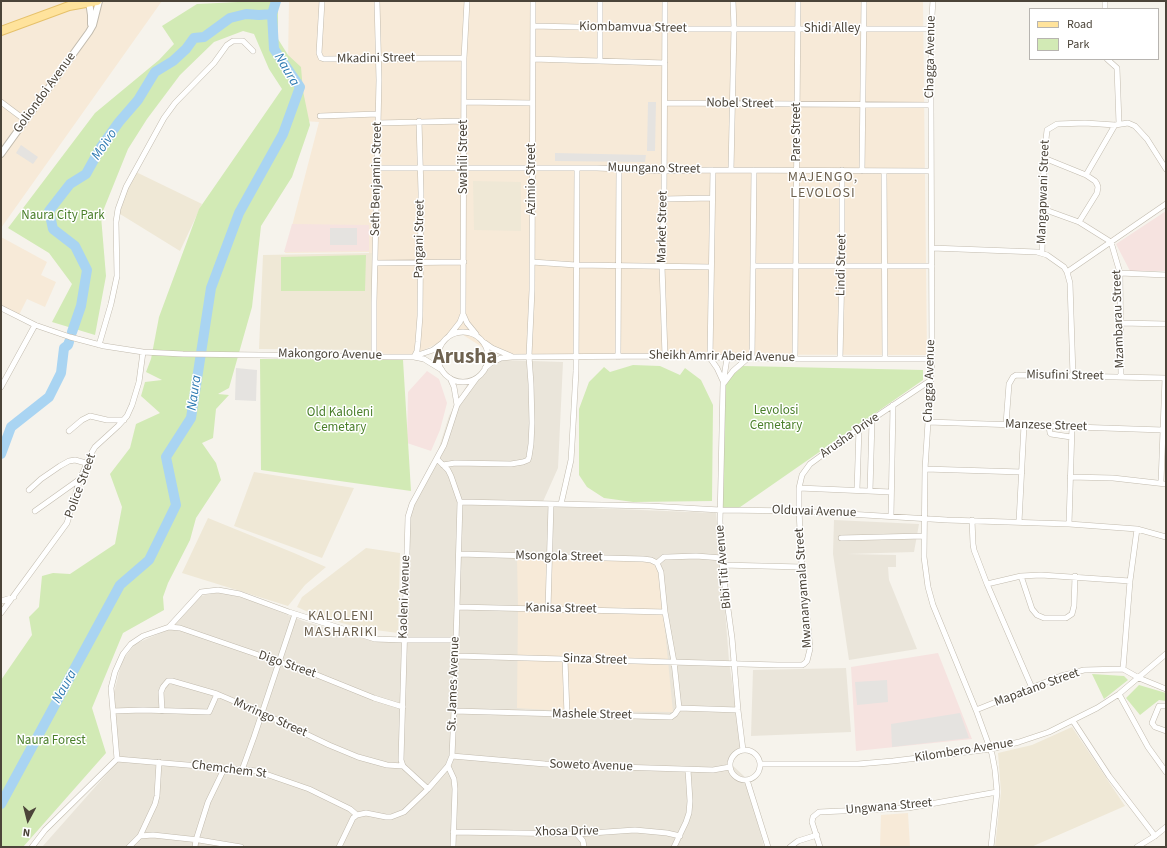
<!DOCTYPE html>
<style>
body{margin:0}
#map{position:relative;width:1167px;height:848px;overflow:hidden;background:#f6f3ec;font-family:"Source Sans 3",sans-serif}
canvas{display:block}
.frame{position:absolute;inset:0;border:2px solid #4b4439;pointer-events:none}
.legend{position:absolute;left:1029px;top:8px;width:130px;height:52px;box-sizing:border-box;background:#fff;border:1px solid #b7b4b0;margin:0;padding:5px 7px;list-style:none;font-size:12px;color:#4b4439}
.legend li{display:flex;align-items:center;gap:8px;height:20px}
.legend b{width:20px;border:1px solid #b7b4b0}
.north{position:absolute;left:8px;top:800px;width:40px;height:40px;-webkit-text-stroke:3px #fff;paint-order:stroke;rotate:187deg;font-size:11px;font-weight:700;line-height:16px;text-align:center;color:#4b4439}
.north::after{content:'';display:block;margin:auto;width:14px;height:18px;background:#4b4439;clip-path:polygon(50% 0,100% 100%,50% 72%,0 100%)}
</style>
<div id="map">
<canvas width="1167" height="848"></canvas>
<div class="frame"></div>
<ul class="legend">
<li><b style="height:5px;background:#ffe39c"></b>Road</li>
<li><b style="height:11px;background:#d2eab5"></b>Park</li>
</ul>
<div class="north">N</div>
</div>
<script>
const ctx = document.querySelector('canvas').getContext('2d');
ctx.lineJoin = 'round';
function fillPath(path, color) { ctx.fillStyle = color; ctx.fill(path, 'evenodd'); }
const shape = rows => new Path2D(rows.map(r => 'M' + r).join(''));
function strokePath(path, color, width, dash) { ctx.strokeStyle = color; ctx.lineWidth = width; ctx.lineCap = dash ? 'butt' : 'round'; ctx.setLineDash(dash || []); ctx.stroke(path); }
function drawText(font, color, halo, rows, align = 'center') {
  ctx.font = font + ' "Source Sans 3",sans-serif'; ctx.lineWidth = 3; ctx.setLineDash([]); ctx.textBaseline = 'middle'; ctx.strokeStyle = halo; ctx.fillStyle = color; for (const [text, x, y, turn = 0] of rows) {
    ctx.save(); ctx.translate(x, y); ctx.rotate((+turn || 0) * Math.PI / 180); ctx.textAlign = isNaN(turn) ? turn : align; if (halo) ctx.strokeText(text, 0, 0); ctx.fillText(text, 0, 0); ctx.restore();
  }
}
fillPath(shape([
 [501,360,563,362,558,468,541,506,716,513,721,558,729,661,742,751,731,764,746,778,764,847,42,847,119,760,114,692,122,661,135,644,172,628,201,596,220,592,247,599,303,621,365,639,402,642,406,515,437,454,449,416,467,385],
 [834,520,919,524,914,552,847,554,896,555,896,567,888,567,889,580,917,649,849,660,833,554],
 [846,668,851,732,751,736,753,670]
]), '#eae5da');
fillPath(shape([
 [1,1,162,1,1,228],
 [289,1,923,1,927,355,493,354,460,333,413,355,368,353,369,252,285,253,319,122,287,120],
 [1,237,47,262,41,275,56,282,45,307,27,299,19,315,1,306],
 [517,556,658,559,673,712,564,711,517,708,518,608],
 [908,813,910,847,880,847,881,815]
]), '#f7ead8');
fillPath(shape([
 [136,172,202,204,180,251,120,214,119,207],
 [473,181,521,182,521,231,474,230],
 [373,253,371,350,259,349,263,255],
 [254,472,354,488,322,558,234,526],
 [208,518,294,553,326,567,305,585,288,606,182,573],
 [366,548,400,553,398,633,360,628,317,616,297,607,302,597],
 [1072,727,1125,806,1031,847,995,847,1001,792,998,753,1032,745]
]), '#efe8d6');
fillPath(shape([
 [1166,211,1166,271,1130,271,1116,244],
 [292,224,369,225,369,251,284,252],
 [427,371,439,379,447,403,440,430,431,451,407,443,408,392],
 [938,653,972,739,856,751,851,667]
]), '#f6e3e0');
fillPath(shape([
 [258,1,278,1,278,39,288,55,301,67,303,91,310,125,292,177,261,226,252,307,229,388,218,394,229,395,216,409,213,438,202,443,216,463,221,480,196,518,190,540,168,583,163,597,164,610,123,633,92,708,106,753,23,847,1,847,1,680,32,635,29,617,39,607,42,576,53,573,70,574,115,544,122,507,110,474,130,448,136,424,160,413,141,396,145,382,162,380,146,372,151,359,159,317,199,209,282,89,269,69,254,34,243,31,214,42,180,75,147,119,128,149,101,216,106,276,95,335,52,322,72,284,49,253,8,228,95,113,159,60,174,44,162,26,197,4],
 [366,255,365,291,281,291,281,257],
 [260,359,403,360,411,491,261,470],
 [633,365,660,366,680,375,685,368,701,380,713,405,712,501,633,502,604,498,587,487,579,475,579,409,589,382,604,367,610,372],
 [743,366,923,370,923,380,733,512,723,512,723,384],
 [1092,674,1124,676,1128,680,1104,699],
 [1139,685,1166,693,1166,701,1159,700,1140,715,1126,698]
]), '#d2eab5');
fillPath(shape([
 [648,102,656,102,655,151,647,151],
 [21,145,38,157,33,164,16,153],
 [555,153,646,155,645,162,555,161],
 [330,228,357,228,357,245,330,245],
 [236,368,257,370,256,401,235,400],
 [887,680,888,702,857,705,855,682],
 [960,713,969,738,892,747,891,724]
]), '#e5e3e0');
strokePath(shape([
 [72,332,81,306,87,270,75,246,53,229,49,211,70,184,86,174,101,147,119,122,138,100,155,72,173,61,186,49,194,38,204,37,230,18,246,14,259,15,272,14],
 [1,454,11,427,49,397,61,373,64,348,68,345,69,342],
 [1,804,120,585,149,560,176,505,166,457,191,418,211,288,239,213,283,134,300,87,274,49,272,14,276,1]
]), '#a9d4f2', 10);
const minor = shape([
 [322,1,319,53,321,58,324,59,464,58],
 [600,1,600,61],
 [665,1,664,199,662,266,665,356],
 [933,1,931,29,931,105,932,359,925,469,924,557,928,587,933,605,976,710,992,754,995,770,997,792,991,847],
 [1105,9,1105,1],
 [533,26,665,29,931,29],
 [533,59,665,63],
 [1107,59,1117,68,1119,124],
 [1,102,25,120],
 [464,102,532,103],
 [665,103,931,105],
 [320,116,378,114],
 [378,123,464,121],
 [1044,158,1086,175,1095,181,1097,184,1098,187,1097,193,1079,222],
 [377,168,597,168,664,171,713,170,931,171],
 [713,170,710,358,717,368,723,381],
 [731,170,734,28,733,1],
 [862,171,864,1],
 [884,171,885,359],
 [1086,175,1115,125],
 [664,199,712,198],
 [1043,209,1079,222,1111,242,1120,273,1121,377],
 [932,248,1037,252,1047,255,1064,267,1067,272,1070,283,1073,376],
 [1042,253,1044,158,1047,130,1057,124,1085,123,1115,125,1128,123,1135,126,1147,139,1166,169],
 [532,262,576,265,711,267],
 [375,263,464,262],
 [753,266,932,266],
 [1067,272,1166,204],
 [1120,273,1166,275],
 [1,308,35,325,70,337,104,346,143,352,183,354,414,357,424,359,442,370],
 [463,314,467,323,476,334],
 [1121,323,1166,324],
 '438 357a25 25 0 1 1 50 0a25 25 0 1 1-50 0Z',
 [449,336,460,322,463,314,464,58,467,1],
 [485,343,492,348,511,356],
 [99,345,111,304,117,276,116,222,118,209,126,187,164,118,175,103,214,63,227,45,233,41,243,41,253,51],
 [374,356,374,302,379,80,377,1],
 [415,356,433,350,441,344],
 [414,357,417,351,418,342,420,316,421,193,419,121],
 [618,357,619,169],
 [727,358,723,384,720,521,722,565,732,638,738,710,743,750],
 [752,358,754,170],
 [795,359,798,1],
 [840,359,842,266,842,170],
 [485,368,491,363,501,358,512,357,665,356,795,359,932,359],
 [450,378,454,387,457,405],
 [724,383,733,371,748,358],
 [1,387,35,325],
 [928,422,1163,430],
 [1006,424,1009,384,1013,377,1016,375,1166,378],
 [1049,426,1050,433,1051,434,1071,437],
 [69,431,82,420,90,416,107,420,124,420],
 [443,465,455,463,511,464,523,462,528,460,529,457,531,444,532,423,531,384,529,356,532,290,533,1],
 [925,469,1022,472],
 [1070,477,1113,478,1166,484],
 [1161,483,1165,378],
 [799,488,891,492],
 [29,490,41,479,60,466,69,461,75,460,86,463],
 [857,490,859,428],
 [870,491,872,420],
 [460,502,650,506,720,510,799,511,947,520,1069,524,1137,529,1166,537],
 [561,504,571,460,572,444,576,371,577,169],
 [35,511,80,479],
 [891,516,893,405],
 [972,520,973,544,974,550,987,584,1032,688],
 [1019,522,1024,425],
 [1069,524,1072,427],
 [841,538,924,536],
 [657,563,664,557,668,557,696,556,722,558],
 [722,565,802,567],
 [1021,576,1032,609,1037,615,1044,618,1066,618,1072,614,1074,606,1075,576],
 [987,584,1021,576,1041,575,1130,581],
 [1,601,14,597],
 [457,607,665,612],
 [548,609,551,504],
 [1,613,67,523,80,479,92,452,95,447,118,426,127,416,132,405,139,382,143,352],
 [169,627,180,628,317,675,374,698,403,707],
 [456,656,778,665,802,665,804,664,807,661,810,649,808,626,802,567,799,511,799,488,802,475,810,464,859,428,931,380],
 [565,659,567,715],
 [1123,669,1130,581,1137,529],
 [1119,694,1148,747,1166,772],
 [1166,706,1159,706,1152,723,1155,727,1166,731],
 [679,708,738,710],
 [976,710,1061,676,1084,670,1123,669,1139,678,1166,689],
 [113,711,143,710,209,712,217,694],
 [162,711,161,692,163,687,168,681,172,681,217,694,262,713,329,745,358,757,387,765,403,766],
 [454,711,671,717,675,714,679,708,674,662,665,612,661,572,657,563,651,560,643,559,459,554],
 [1073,721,1109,776,1155,836],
 '730 765a15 15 0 1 1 30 0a15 15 0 1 1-30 0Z',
 [452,756,545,764,588,766,713,770,730,767],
 [117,759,257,771,309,789,350,809,357,815],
 [760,764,858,764,893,761,991,749,1019,742,1049,732,1097,708,1119,694,1166,654],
 [448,766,454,779,455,789,453,847],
 [242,770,254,737,295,614],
 [747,780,768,847],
 [428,789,403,766,401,760,408,517,412,504,444,445,457,405,476,379],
 [453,832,577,834,635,830,667,833,680,836],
 [577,834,583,841,584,847],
 [140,836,155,804,157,796,159,762],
 [32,847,45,830,117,759,111,688,115,672,123,654,131,644,143,636,169,627,201,592,218,590,240,594,289,612,375,639,404,640,456,640],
 [129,847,140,836,153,835,199,840,241,847],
 [195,847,196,840,208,802,224,769],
 [339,847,353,818,357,815,366,813,386,817,391,817,404,812,428,789,448,766,452,756,454,711,460,502,451,476,448,470,437,459],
 [674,847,686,822,689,813,690,801,688,770],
 [790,847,798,841,817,835],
 [820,847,812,822,813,817,819,812,908,808,997,792],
 [1137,847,1155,836,1166,827]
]);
const tertiary = shape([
 [89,2,91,15,91,24],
 [1,154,89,32,93,25,99,1]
]);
const primary = shape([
 [1,31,69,6,97,1]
]);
strokePath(minor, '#c2bbae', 6);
strokePath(tertiary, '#c2bbae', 8);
strokePath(primary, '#e6c16a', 10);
strokePath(minor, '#fff', 5);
strokePath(tertiary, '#fff', 6);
strokePath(primary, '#ffe39c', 8);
drawText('13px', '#4b4439', '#fff', [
 ["Kiombamvua Street",633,28,1],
 ["Shidi Alley",832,29],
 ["Chagga Avenue",931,57,-89],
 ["Mkadini Street",376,59,-1],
 ["Goliondoi Avenue",45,93,-54],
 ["Nobel Street",740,104,1],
 ["Pare Street",797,132,-90],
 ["Swahili Street",464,157,-90],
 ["Muungano Street",654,169,1],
 ["Seth Benjamin Street",377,179,-89],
 ["Azimio Street",532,179,-90],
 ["Mangapwani Street",1044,192,-88],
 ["Market Street",663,227,-89],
 ["Pangani Street",420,239,-89],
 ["Lindi Street",842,265,-89],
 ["Mzambarau Street",1119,319,-92],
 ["Makongoro Avenue",330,355,1],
 ["Sheikh Amrir Abeid Avenue",722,357,1],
 ["Misufini Street",1065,376,1],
 ["Chagga Avenue",930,381,-88],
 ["Manzese Street",1046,426,2],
 ["Arusha Drive",850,436,-35],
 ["Police Street",81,486,-70],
 ["Olduvai Avenue",814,512,2],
 ["Msongola Street",559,557,1],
 ["Bibi Titi Avenue",724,567,-95],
 ["Mwananyamala Street",804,588,-94],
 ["Kaoleni Avenue",405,597,-88],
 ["Kanisa Street",561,609,1],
 ["Sinza Street",595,660,2],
 ["Digo Street",287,665,19],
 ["St. James Avenue",454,684,-88],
 ["Mapatano Street",1037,688,-20],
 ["Mashele Street",592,715,1],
 ["Mvringo Street",270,718,24],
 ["Kilombero Avenue",964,751,-9],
 ["Soweto Avenue",591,766,2],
 ["Chemchem St",229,770,7],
 ["Ungwana Street",889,807,-5],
 ["Xhosa Drive",567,832,-1]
]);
drawText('13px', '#4a7f2a', '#fff', [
 ["Naura City Park",63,216],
 ["Levolosi",776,411],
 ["Cemetary",776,426],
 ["Old Kaloleni",340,413],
 ["Cemetary",340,428],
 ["Naura Forest",51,741]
]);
drawText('italic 14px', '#2e7ab2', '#fff', [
 ["Naura",286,70,59],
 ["Moivo",105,145,-56],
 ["Naura",195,393,-82],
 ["Naura",65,687,-61]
]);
ctx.letterSpacing = '1px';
drawText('14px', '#6e6250', '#fff', [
 ["MAJENGO,",823,178],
 ["LEVOLOSI",823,194],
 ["KALOLENI",341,617],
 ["MASHARIKI",341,633]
]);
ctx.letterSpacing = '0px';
drawText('bold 21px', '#6e6250', '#fff', [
 ["Arusha",465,358]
]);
</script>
